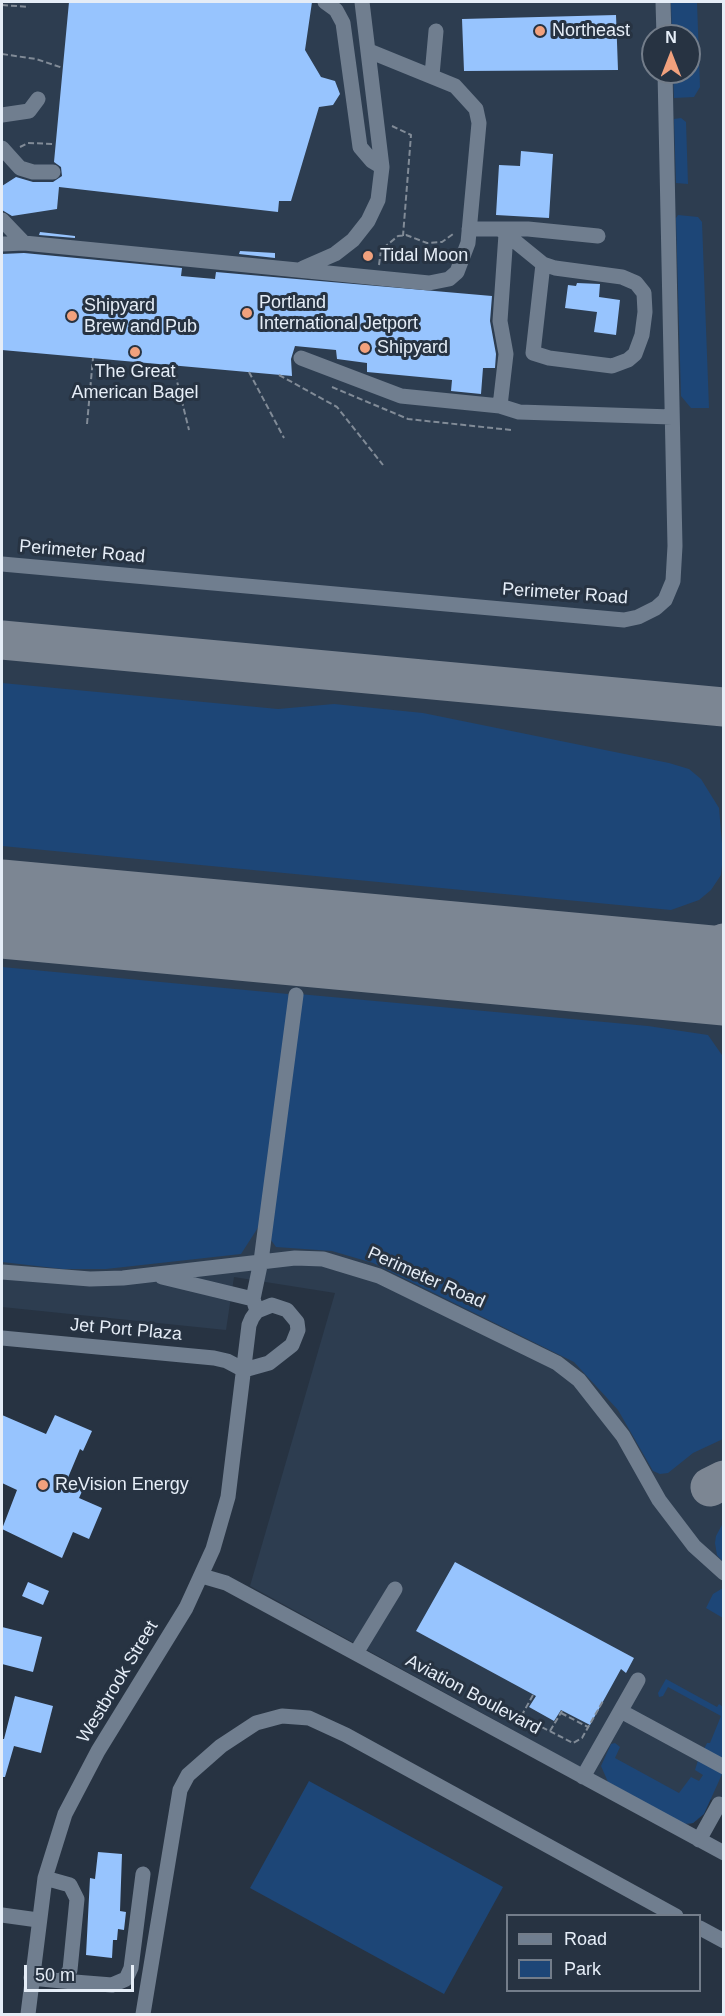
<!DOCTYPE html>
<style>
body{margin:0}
#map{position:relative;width:725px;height:2016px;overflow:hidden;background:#273342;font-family:Arial,sans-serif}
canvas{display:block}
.frame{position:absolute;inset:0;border:3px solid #e5edf7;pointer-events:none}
.legend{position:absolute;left:506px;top:1914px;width:195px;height:78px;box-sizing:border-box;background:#273342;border:2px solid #737d8a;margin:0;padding:8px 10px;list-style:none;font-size:18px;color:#e5edf7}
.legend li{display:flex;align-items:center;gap:12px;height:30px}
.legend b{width:30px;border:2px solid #737d8a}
.north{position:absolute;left:641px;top:24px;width:60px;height:60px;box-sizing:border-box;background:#273342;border:2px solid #737d8a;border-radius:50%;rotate:0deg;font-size:16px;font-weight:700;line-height:24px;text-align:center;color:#e5edf7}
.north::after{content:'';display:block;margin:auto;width:21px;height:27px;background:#f1a17d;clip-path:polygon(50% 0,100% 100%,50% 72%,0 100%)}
.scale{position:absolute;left:24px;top:1965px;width:110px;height:27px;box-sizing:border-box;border:3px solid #e5edf7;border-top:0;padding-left:8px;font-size:18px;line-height:21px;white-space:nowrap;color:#e5edf7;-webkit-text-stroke:4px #273342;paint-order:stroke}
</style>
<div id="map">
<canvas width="725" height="2016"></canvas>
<div class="frame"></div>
<ul class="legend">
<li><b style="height:8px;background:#707e8f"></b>Road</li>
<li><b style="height:16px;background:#1d4677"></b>Park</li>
</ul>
<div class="north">N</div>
<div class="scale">50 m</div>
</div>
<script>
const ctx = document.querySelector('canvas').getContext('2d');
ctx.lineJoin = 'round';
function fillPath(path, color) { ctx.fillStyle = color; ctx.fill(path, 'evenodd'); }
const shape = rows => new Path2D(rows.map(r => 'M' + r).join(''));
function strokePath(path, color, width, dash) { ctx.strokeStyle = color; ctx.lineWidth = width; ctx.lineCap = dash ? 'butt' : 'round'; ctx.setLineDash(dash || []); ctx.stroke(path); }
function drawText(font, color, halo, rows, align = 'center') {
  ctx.font = font + ' Arial,sans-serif'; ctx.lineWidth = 6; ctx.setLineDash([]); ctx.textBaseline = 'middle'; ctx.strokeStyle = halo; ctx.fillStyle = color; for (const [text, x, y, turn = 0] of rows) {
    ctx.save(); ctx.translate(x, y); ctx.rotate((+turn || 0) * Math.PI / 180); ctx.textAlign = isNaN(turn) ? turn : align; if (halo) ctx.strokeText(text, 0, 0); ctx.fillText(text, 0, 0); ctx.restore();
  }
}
fillPath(shape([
 [2,2,723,2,723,1806,710,1799,697,1820,693,1823,688,1825,608,1782,250,1586,335,1293,234,1277,226,1330,2,1307],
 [653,36,689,36,689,72,653,72]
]), '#2d3d50');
fillPath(shape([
 [671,2,697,2,700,87,694,97,674,98,673,72,689,72,689,36,672,36],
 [681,118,686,122,688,184,676,183,674,119],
 [678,215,698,217,702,222,709,408,691,408,681,396,676,218],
 [2,683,278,709,334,704,423,713,669,763,689,769,701,779,719,808,723,855,721,875,711,890,699,900,671,910,2,846],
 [2,967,288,994,290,1008,259,1226,241,1254,106,1269,63,1269,2,1262],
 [299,994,648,1026,708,1035,724,1058,723,1439,693,1453,668,1473,660,1474,653,1471,618,1410,574,1362,373,1263,332,1251,276,1247,271,1240],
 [723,1523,723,1562,717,1555,715,1543,716,1536],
 [723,1588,724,1588,723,1618,706,1608,713,1594],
 [666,1679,717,1707,719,1704,723,1707,723,1764,702,1753,707,1743,710,1743,721,1716,668,1687,663,1696,659,1697,658,1693],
 [615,1743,620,1747,615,1758,679,1793,691,1777,699,1781,703,1775,695,1770,699,1757,723,1772,704,1814,693,1823,684,1824,608,1782,601,1766,611,1744],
 [309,1781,503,1887,444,1994,250,1888]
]), '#1d4677');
strokePath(shape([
 [2,640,724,707],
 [648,968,689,962,724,943],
 [710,1487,724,1480]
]), '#7c8693', 39);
strokePath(shape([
 [2,909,724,976]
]), '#7c8693', 99);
fillPath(shape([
 [69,2,312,2,305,50,321,77,335,81,340,94,333,105,319,107,291,201,279,201,278,212,59,187,57,209,12,216,2,210,2,186,16,177,33,182,53,182,62,176,61,167,54,162],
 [616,15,618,70,464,71,462,19],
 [521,151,553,154,549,218,496,215,499,165,520,166],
 [40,232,75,236,75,238,39,235],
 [240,251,275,253,275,258,239,254],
 [24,253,182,268,181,276,215,279,216,272,492,296,490,321,496,354,495,368,483,368,481,394,451,391,452,380,367,372,367,363,337,359,336,350,295,346,291,359,292,376,2,350,2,254],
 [577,283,600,284,599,297,620,300,616,335,594,332,597,312,565,308,568,285,576,286],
 [2,1415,46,1434,55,1415,92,1431,83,1451,80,1449,67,1480,84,1487,79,1498,102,1508,89,1539,73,1532,62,1558,2,1529,17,1490,2,1483],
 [455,1562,634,1658,626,1673,621,1669,590,1725,561,1710,554,1721,529,1707,536,1696,416,1631],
 [28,1582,49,1591,43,1605,22,1596],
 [2,1627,42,1637,33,1672,2,1664],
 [15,1696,53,1706,41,1753,14,1746,5,1777,2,1777,2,1739,4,1739],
 [98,1852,122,1854,120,1911,126,1912,124,1930,118,1929,117,1940,113,1940,112,1958,86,1955,90,1878,95,1879]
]), '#97c4fe');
strokePath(shape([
 [2,5,29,7],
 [2,54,36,59,63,68],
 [392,126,411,135,403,236],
 [20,147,28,143,55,144],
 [379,265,381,250,398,236,406,235,427,243,442,242,453,234],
 [173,365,189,430],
 [249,372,284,438],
 [279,375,337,407,383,465],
 [332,387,408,419,511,430],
 [87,424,93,358],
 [533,1695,523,1713,526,1719,573,1743,582,1738,603,1701],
 [561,1713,588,1727],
 [550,1731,562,1711]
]), '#818b97', 2, [6, 3]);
strokePath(shape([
 [325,2,336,10,343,23,360,147,372,161,382,167],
 [663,2,664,36],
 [432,75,436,31],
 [2,115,29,111,38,99],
 [2,148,20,168,33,172,53,172],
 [2,220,24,243],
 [469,229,528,229,598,236],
 [500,229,543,264,533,353,549,358,612,366,628,360,635,354,642,335,645,312,644,293,636,283,622,277,555,268,543,264],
 [2,244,24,243,429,283,449,279,457,272,468,243,479,123,476,109,455,86,369,51],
 [303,268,335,254,353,240,368,221,378,200,382,167,362,2],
 [301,358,401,396,500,406,519,412,672,417],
 [500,406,506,354,500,321,506,234],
 [2,564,624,620,638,617,656,608,665,600,673,581,675,546,665,72],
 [2,1272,90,1279,123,1278,295,1258,323,1259,379,1276,557,1363,579,1380,623,1436,659,1500,694,1546,724,1573],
 [162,1277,253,1299],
 [257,1311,253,1299,261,1261,296,995],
 [2,1338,214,1358,227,1361,244,1370],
 [202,1576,226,1583,724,1853],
 [356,1653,395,1589],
 [628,1715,724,1767],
 [583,1777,638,1680],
 [699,1840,719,1804],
 [2,1915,38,1920],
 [700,1928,724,1941],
 [31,1978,62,1981,70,1970,77,1899,70,1885,45,1878],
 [62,1981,112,1985,126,1979,131,1968,143,1874],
 [28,2014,45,1878,65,1814,98,1751,186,1608,213,1549,228,1497,249,1325,252,1318,257,1311,272,1305,287,1310,297,1322,298,1330,292,1345,269,1363,244,1370],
 [143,2014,180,1790,188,1775,221,1746,256,1723,282,1716,309,1718,346,1735,676,1916]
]), '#707e8f', 15);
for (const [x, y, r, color] of [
 [540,31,6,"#f1a17d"],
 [368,256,6,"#f1a17d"],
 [247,313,6,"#f1a17d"],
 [72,316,6,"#f1a17d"],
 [365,348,6,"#f1a17d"],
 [135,352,6,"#f1a17d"],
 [43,1485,6,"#f1a17d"]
]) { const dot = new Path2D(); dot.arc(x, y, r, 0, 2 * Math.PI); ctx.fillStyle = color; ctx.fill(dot); strokePath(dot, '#273342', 2); }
drawText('18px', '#e5edf7', '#273342', [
 ["Northeast",552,31],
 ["Tidal Moon",380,256],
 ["Portland",259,303],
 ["International Jetport",259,324],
 ["Shipyard",84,306],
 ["Brew and Pub",84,327],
 ["Shipyard",377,348],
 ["The Great",135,372,"center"],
 ["American Bagel",135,393,"center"],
 ["ReVision Energy",55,1485]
], 'left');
drawText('18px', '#e5edf7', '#273342', [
 ["Perimeter Road",82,552,5],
 ["Perimeter Road",565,594,4],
 ["Perimeter Road",426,1278,24],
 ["Jet Port Plaza",126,1330,5],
 ["Westbrook Street",118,1682,-59],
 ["Aviation Boulevard",473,1695,28]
]);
</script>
